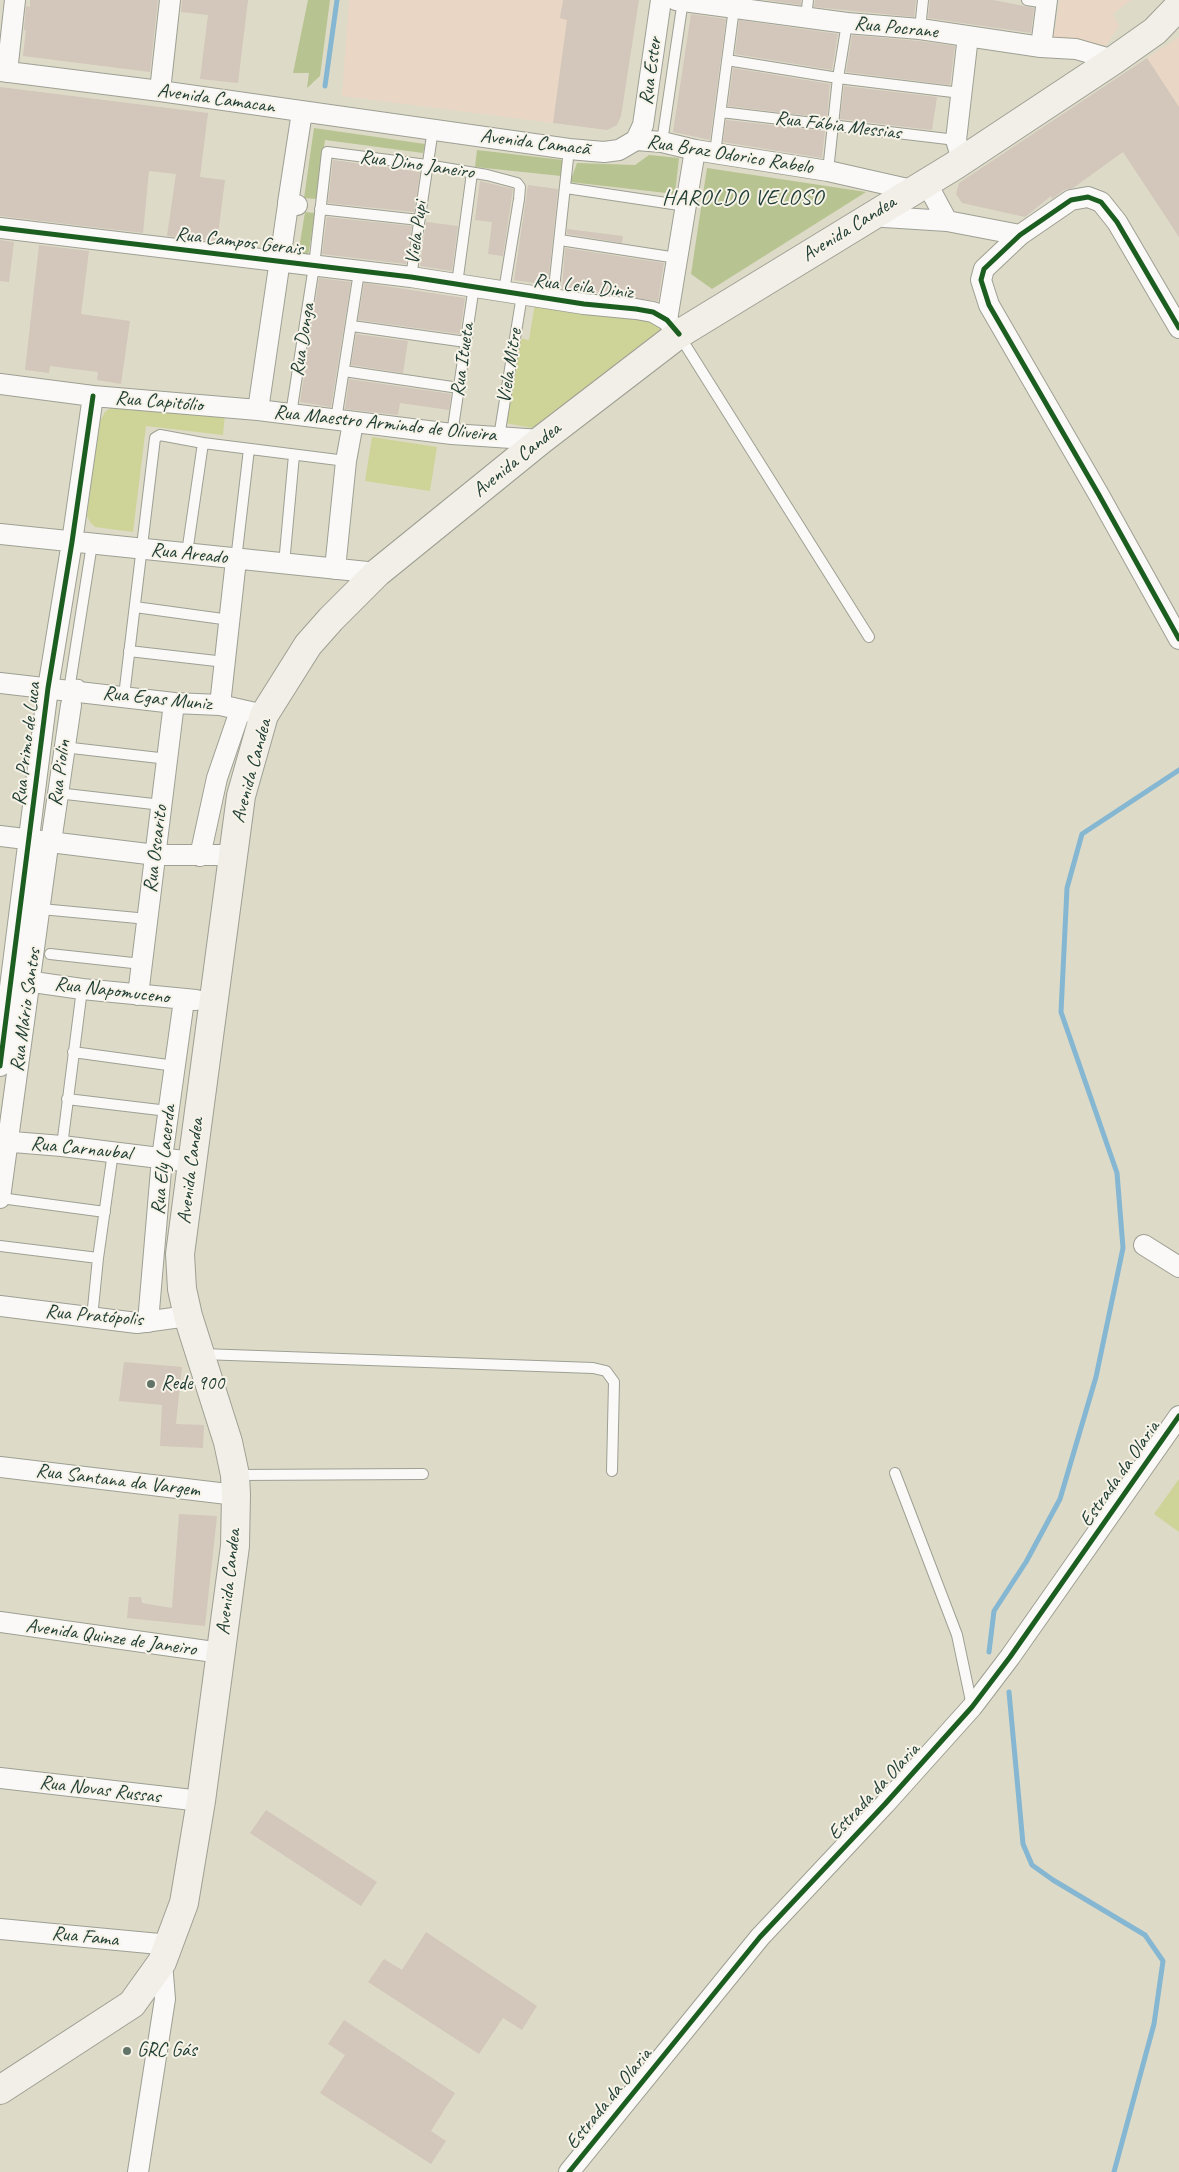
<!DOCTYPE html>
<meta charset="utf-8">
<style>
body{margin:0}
canvas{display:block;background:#dddac7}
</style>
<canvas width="1179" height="2172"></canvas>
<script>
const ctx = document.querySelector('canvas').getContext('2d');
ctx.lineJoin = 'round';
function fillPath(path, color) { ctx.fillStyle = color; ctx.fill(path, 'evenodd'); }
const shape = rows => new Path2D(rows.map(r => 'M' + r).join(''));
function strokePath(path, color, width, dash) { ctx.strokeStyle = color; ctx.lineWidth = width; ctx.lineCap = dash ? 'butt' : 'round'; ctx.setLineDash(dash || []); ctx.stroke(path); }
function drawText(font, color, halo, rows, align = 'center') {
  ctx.font = font + ' Caveat,sans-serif'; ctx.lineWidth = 4; ctx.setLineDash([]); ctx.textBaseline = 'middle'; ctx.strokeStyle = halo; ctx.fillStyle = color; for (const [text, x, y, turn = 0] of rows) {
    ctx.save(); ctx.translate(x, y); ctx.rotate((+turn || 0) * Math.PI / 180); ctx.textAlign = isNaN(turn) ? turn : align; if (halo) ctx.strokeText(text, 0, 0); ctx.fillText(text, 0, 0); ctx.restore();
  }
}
fillPath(shape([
 [349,0,563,0,560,17,567,20,553,123,342,96],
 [1060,0,1131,0,1113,14,1119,26,1105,47,1053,41],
 [1179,37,1179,107,1147,58]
]), '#ead6c4');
fillPath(shape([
 [535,303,663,317,661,332,538,429,505,423,519,338,529,340],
 [117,403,225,414,223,435,146,426,133,532,95,527,90,522,87,516,98,425,105,412],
 [372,437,437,447,430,491,365,481],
 [1179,1479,1179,1532,1154,1514]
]), '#ced498');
fillPath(shape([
 [308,0,330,0,320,76,307,88,309,73,293,73],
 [314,128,425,144,423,153,325,140,316,199,304,198],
 [477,150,563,160,561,176,475,167],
 [649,155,679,158,675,194,570,182,577,163,635,165],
 [707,168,866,192,712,289,691,274],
 [305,212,315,213,308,257,298,255]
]), '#b7c491');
strokePath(shape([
 [325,86,337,0],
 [989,1652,994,1611,1026,1562,1060,1499,1096,1377,1123,1248,1117,1173,1061,1012,1067,888,1082,834,1179,770],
 [1009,1692,1023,1844,1032,1865,1053,1880,1145,1935,1163,1961,1154,2024,1114,2172]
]), '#85b7d2', 5);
fillPath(shape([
 [30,0,158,0,150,72,23,56,26,30,24,30,26,6,30,7],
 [182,0,248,0,238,83,200,79,208,15,181,12],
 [563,0,639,0,621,116,617,125,607,130,553,123,567,20,560,18],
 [765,0,801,0,801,5],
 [815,0,916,0,914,17,814,7],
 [930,0,993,0,1034,8,1031,33,928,18],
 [691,14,726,19,710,140,673,132],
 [739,20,838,34,832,70,735,54],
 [852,35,919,41,955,46,950,85,846,72],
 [1147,58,1179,107,1179,237,1123,152,1073,188,1064,190,1052,199,1051,196,1025,217,962,203,956,194,959,183],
 [733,68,830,84,827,118,728,106],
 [844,86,937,97,932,130,840,119],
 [0,87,208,113,200,177,225,180,217,242,167,236,176,174,149,171,143,233,0,216],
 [726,120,825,131,822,158,723,142],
 [333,160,420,172,414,212,328,203],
 [480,181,513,189,503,256,488,254,492,222,475,220],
 [528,185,558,189,548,285,514,280],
 [327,217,412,226,406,264,322,254],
 [426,222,458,226,452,271,420,266],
 [567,229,623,236,622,243,567,234],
 [0,240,14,242,9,282,0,281],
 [39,245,89,251,81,314,130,321,121,384,97,380,98,372,50,366,49,373,25,370],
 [565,248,664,263,658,301,562,289],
 [319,278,351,282,331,407,300,402],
 [364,283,465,298,460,334,358,320],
 [356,334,408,341,403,373,351,365],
 [349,379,451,394,449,410,400,403,398,415,345,409],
 [124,1362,182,1367,176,1424,204,1425,203,1448,160,1446,162,1405,119,1401],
 [179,1514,217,1516,205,1626,127,1618,129,1597,141,1597,142,1603,172,1608],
 [266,1810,377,1882,361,1906,250,1833],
 [426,1932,537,2006,522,2030,503,2018,479,2054,368,1982,384,1959,402,1970],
 [344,2020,455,2093,431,2131,446,2141,431,2164,320,2093,345,2055,328,2044]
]), '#d3c6bb');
const service = shape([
 [1027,0,1046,3],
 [806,17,808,0],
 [920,29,923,0],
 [727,60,838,78,961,93],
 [721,112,956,140],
 [662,142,683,0],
 [715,153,734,8],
 [828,171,838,78,847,23],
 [566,188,686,206],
 [320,209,419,220],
 [560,240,677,258],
 [411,277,433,129],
 [457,284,472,173],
 [553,298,569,149],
 [352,326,466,342],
 [679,335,869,637],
 [344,371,459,388],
 [291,414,314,266,327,152,427,165,487,175,517,183,520,187,519,199,504,291],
 [336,420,359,272],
 [452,434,474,286],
 [499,437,522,295],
 [187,553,203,443],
 [236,560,249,449],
 [284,564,294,455],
 [135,607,230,620],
 [129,651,225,662],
 [79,685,70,684,92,544],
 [124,696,155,438,160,435,203,443,346,461],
 [63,747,168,759],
 [57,793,162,805],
 [41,909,148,919],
 [50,954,142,964],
 [73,1052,175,1066],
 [67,1099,168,1111],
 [62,1146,82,989],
 [0,1198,105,1212],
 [0,1246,98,1258],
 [92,1318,98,1258,113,1152],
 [202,1354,593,1368,606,1371,614,1382,612,1471],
 [895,1473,957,1635,972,1706],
 [236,1475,423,1474]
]);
const minor = shape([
 [676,0,847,23,920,29,1041,47,1076,49,1114,60],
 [1041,47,1047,0],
 [0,71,160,91,569,149,604,152,619,150,636,140],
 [7,72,15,0],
 [160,91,170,0],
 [636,140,662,142,695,150,828,171,912,190],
 [636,140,643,125,661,0],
 [962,160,956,140,968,36],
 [926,182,947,221],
 [869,216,947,221,1020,235],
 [0,228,411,277,584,304,636,309,653,312,667,320,679,334],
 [667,320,695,150],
 [1179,328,1117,222,1101,202,1088,197,1071,200,1020,235,984,269,981,280,989,305,1099,495,1179,639],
 [0,384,93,396,258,410,452,434,541,440],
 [258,410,288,205,297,205,288,203,302,112],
 [0,534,377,573],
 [335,569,346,461,353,423],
 [0,683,174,703,220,705,264,715],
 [220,705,236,560],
 [0,836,156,855,232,855],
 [51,842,71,705],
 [200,856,217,778,240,711],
 [19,980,82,989,196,1000],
 [138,995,174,703],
 [0,1066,48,688,72,542,93,396],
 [0,1141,62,1146,192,1162],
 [0,1198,47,853],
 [1144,1245,1179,1267],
 [0,1306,137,1323,188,1316],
 [148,1322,162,1158,184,1000],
 [0,1467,236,1495],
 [0,1622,221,1653],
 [0,1778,201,1801],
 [0,1929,170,1945],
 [138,2172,165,1999,162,1962],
 [569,2172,760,1937,885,1804,972,1707,1010,1657,1179,1416]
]);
const secondary = shape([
 [0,2090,132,2004,162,1962,184,1903,201,1801,235,1546,236,1495,235,1475,228,1442,188,1316,182,1289,180,1254,241,796,264,715,308,645,331,619,377,573,541,440,679,334,954,166,1114,60,1155,31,1179,6]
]);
strokePath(service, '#9ea094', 12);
strokePath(minor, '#9ea094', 22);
strokePath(secondary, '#9ea094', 30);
strokePath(service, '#faf9f7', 10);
strokePath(minor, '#faf9f7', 20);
strokePath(secondary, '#f2efe8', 28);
strokePath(shape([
 [0,228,411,277,584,304,636,309,653,312,667,320,679,334],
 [1179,328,1117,222,1101,202,1088,197,1071,200,1020,235,984,269,981,280,989,305,1099,495,1179,639],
 [0,1066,48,688,72,542,93,396],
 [569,2172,760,1937,885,1804,972,1707,1010,1657,1179,1416]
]), '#1b5e20', 5);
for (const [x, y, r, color] of [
 [151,1384,5,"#627467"],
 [127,2051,5,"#627467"]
]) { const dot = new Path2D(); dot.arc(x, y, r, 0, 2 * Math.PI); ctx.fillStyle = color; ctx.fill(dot); strokePath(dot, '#f7f3e8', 2); }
drawText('20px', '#1f3d34', '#f7f3e8', [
 ["Rua Pocrane",896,28,6],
 ["Rua Ester",651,71,-82],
 ["Avenida Camacan",216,99,8],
 ["Rua Fábia Messias",838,126,7],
 ["Avenida Camacã",535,143,7],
 ["Rua Braz Odorico Rabelo",730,155,9],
 ["Rua Dino Janeiro",417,165,8],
 ["Avenida Candea",849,229,-32],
 ["Viela Pupi",417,233,-82],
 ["Rua Campos Gerais",239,242,7],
 ["Rua Leila Diniz",583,287,7],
 ["Rua Donga",303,340,-81],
 ["Rua Itueta",463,360,-82],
 ["Viela Mitre",510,366,-81],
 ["Rua Capitólio",159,402,5],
 ["Rua Maestro Armindo de Oliveira",385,424,6],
 ["Avenida Candea",517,460,-39],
 ["Rua Areado",189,554,6],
 ["Rua Egas Muniz",157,699,6],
 ["Rua Primo de Luca",27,744,-83],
 ["Avenida Candea",252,771,-75],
 ["Rua Piolin",60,773,-82],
 ["Rua Oscarito",156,849,-83],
 ["Rua Napomuceno",112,991,7],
 ["Rua Mário Santos",26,1010,-82],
 ["Rua Carnaubal",81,1149,6],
 ["Rua Ely Lacerda",164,1160,-84],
 ["Avenida Candea",191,1171,-83],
 ["Rua Pratópolis",94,1316,5],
 ["Estrada da Olaria",1120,1474,-55],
 ["Rua Santana da Vargem",118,1481,7],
 ["Avenida Candea",229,1582,-84],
 ["Avenida Quinze de Janeiro",111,1638,8],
 ["Rua Novas Russas",100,1790,7],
 ["Estrada da Olaria",874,1792,-47],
 ["Rua Fama",85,1937,6],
 ["Estrada da Olaria",609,2099,-51]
]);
drawText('20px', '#1f3d34', '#f7f3e8', [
 ["Rede 900",161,1384],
 ["GRC Gás",137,2051]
], 'left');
ctx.letterSpacing = '1px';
drawText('22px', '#1f3d34', '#f7f3e8', [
 ["HAROLDO VELOSO",743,198]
]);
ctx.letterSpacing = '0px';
</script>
